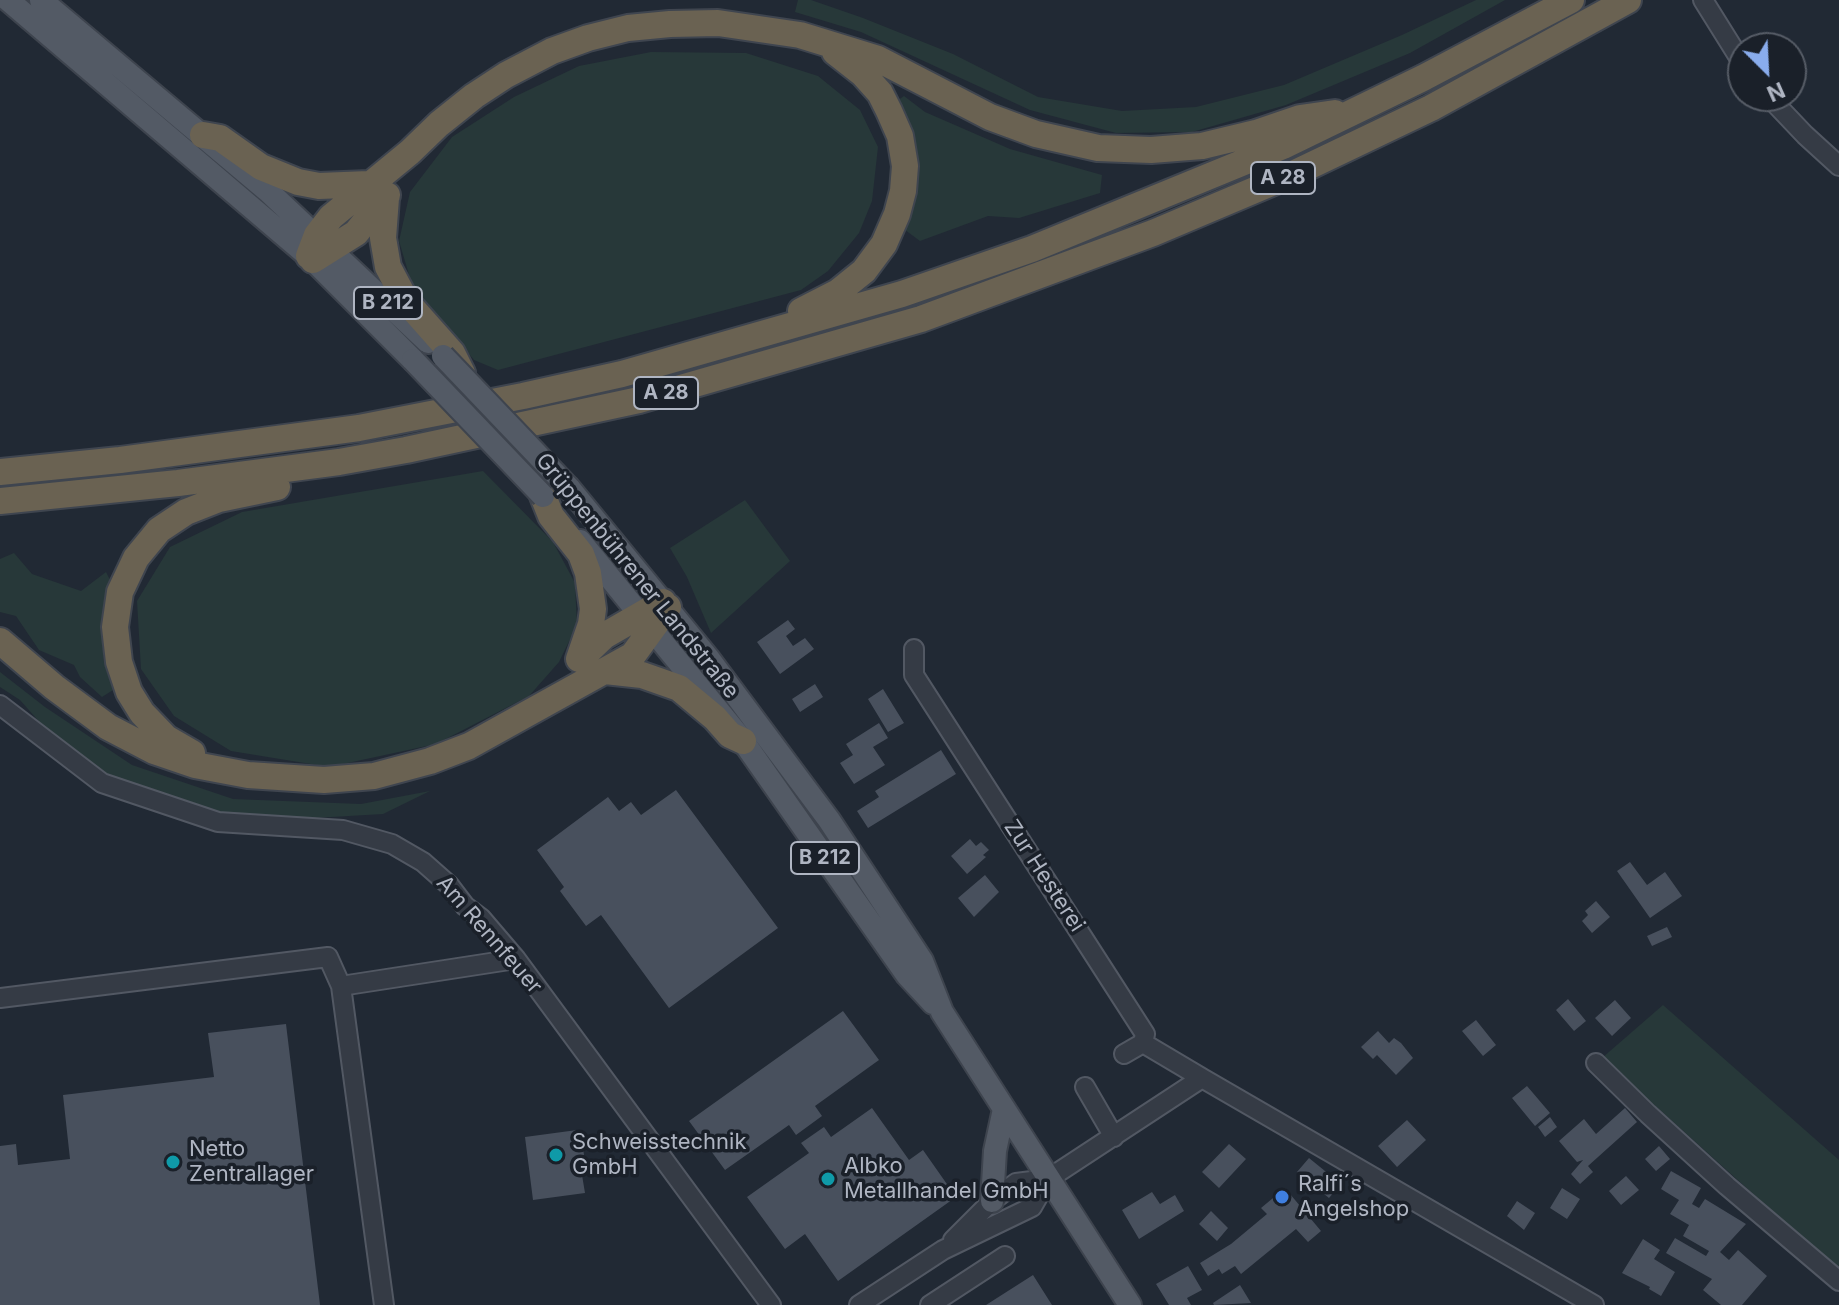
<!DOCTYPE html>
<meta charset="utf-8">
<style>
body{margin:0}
#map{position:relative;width:1839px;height:1305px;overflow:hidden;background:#212934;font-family:Inter,sans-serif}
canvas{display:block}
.north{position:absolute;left:1727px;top:32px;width:80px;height:80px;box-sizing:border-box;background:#1a2029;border:2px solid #565c66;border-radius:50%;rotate:156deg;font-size:22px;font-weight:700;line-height:32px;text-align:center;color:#afb5c2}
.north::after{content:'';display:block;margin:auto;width:28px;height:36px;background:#89acec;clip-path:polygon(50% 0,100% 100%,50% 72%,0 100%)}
</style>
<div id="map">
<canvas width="1839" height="1305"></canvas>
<div class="north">N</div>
</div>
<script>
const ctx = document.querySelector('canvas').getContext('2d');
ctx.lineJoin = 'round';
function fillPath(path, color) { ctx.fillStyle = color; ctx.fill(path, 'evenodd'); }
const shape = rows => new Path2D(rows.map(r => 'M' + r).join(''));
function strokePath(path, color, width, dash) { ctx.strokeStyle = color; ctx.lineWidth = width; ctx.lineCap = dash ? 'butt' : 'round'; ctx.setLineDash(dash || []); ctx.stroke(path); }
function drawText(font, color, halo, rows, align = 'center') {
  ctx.font = font + ' Inter,sans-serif'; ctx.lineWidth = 7; ctx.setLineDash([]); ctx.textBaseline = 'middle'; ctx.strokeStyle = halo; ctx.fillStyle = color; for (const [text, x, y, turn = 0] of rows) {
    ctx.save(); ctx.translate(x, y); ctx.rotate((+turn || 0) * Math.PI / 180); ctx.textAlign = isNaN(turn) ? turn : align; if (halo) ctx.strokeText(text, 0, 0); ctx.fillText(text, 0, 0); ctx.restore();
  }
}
fillPath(shape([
 [798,0,811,0,863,18,953,54,1038,97,1122,111,1196,107,1284,85,1402,35,1476,0,1505,0,1410,53,1286,105,1192,132,1116,133,1030,110,861,32,795,12],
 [651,52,746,53,818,76,860,110,878,147,872,201,859,233,828,271,801,290,498,370,474,360,412,285,399,241,410,192,452,137,514,97,579,66],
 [904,96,925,112,1010,149,1102,175,1100,193,1019,218,988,216,920,241,897,224,894,103],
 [483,471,553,542,575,583,577,625,559,662,529,696,436,744,329,767,231,751,174,716,141,669,137,601,170,547,242,512],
 [745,500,790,561,711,633,687,577,670,548],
 [14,553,32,574,81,591,106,572,110,580,101,621,104,663,113,690,102,697,80,677,74,665,39,650,16,616,0,612,0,559],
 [0,672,45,707,132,765,233,799,361,804,430,791,383,814,280,820,209,814,105,776,51,735,20,700,0,687],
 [1663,1005,1839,1160,1839,1271,1602,1058]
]), '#273839');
fillPath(shape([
 [788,620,795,629,786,636,793,646,805,638,814,649,780,674,757,642],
 [815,684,823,697,800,712,792,699],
 [883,689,904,723,888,732,868,699],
 [879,723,888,738,873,747,885,765,854,784,840,763,853,755,846,744],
 [941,750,956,774,868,828,857,811,879,797,875,791],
 [676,790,778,928,669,1008,601,915,586,926,560,891,564,887,537,850,608,797,619,811,631,802,641,815],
 [970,839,976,846,981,842,989,850,983,855,986,857,967,874,951,856],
 [1630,862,1647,885,1665,872,1682,896,1650,918,1617,871],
 [985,875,999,892,974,917,958,898],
 [1596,901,1610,917,1592,933,1582,921,1588,915,1585,911],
 [1667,927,1672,937,1652,946,1647,936],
 [1568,999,1586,1021,1574,1031,1556,1010],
 [1615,1000,1631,1018,1612,1036,1595,1018],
 [843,1011,879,1060,815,1106,822,1116,796,1135,789,1125,725,1170,689,1121],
 [1476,1020,1496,1045,1483,1056,1462,1031],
 [286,1024,320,1305,0,1305,0,1146,16,1144,18,1165,70,1159,63,1095,214,1077,208,1033],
 [1378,1031,1389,1043,1394,1038,1401,1043,1413,1058,1396,1075,1377,1055,1373,1059,1361,1047],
 [1527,1086,1550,1113,1535,1126,1512,1098],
 [872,1108,909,1160,923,1150,956,1197,838,1281,805,1234,785,1249,747,1197,809,1153,801,1143,824,1127,831,1137],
 [1625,1108,1637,1122,1588,1166,1593,1172,1580,1184,1571,1174,1583,1160,1577,1162,1559,1141,1584,1119,1596,1134],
 [1550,1117,1557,1127,1545,1137,1538,1127],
 [1407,1120,1426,1140,1397,1167,1378,1146],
 [577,1130,578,1141,582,1141,586,1169,581,1169,585,1193,533,1200,525,1137],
 [1229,1144,1246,1159,1219,1188,1202,1172],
 [1659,1146,1670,1159,1656,1171,1645,1159],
 [1309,1158,1341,1184,1329,1198,1297,1172],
 [1671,1171,1701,1188,1692,1204,1699,1208,1705,1199,1746,1224,1720,1252,1729,1260,1738,1250,1767,1276,1742,1305,1721,1305,1703,1290,1712,1279,1666,1253,1675,1238,1706,1256,1709,1251,1683,1236,1689,1225,1670,1214,1679,1200,1661,1189],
 [1626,1176,1639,1190,1621,1205,1609,1191],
 [1285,1188,1321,1231,1308,1242,1296,1229,1241,1274,1235,1266,1222,1274,1219,1269,1208,1276,1200,1263,1231,1244,1267,1214,1261,1208],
 [1562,1188,1580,1199,1567,1219,1550,1208],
 [1152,1192,1160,1204,1175,1195,1184,1211,1139,1239,1122,1210],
 [1517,1201,1535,1213,1524,1230,1507,1216],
 [1211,1211,1228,1228,1217,1241,1199,1224],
 [1643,1239,1660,1250,1654,1259,1675,1272,1661,1296,1649,1289,1650,1287,1622,1273],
 [1188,1266,1202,1290,1187,1298,1191,1305,1169,1305,1156,1284],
 [1033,1275,1052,1305,986,1305],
 [1240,1285,1251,1303,1214,1305,1213,1303]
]), '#48505d');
const minor = shape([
 [1703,0,1743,64],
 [1768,96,1805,135,1839,166],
 [914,649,914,675,1145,1034,1143,1043,1202,1078],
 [0,705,102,783,218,822,343,830,392,844,423,862,449,885,465,906,481,918,516,959,771,1305],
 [341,986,516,959],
 [0,998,328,957,341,986,384,1305],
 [1124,1054,1143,1043],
 [1596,1063,1648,1114,1727,1186,1839,1281],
 [1085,1087,1114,1137],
 [953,1240,992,1201,1016,1183,1048,1179],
 [859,1305,943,1250,1032,1207,1048,1179,1202,1078,1594,1305],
 [930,1305,1005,1256]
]);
const major = shape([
 [8,0,313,260,413,360],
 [41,0,268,191,428,342],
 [569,488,709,659,829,820,922,961,942,1012,1130,1305],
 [580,541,743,741,907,975,933,1003],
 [992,1201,995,1151,1004,1109]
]);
const highway = shape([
 [203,135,220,138,261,167,298,182,319,186,369,184],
 [386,198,383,238,388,267,406,301,452,353,462,373],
 [309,256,317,235,331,217,410,152,439,124,474,96,506,75,552,51,588,38,628,28,670,24,718,23,800,35,878,59,990,117,1036,134,1098,148,1151,150,1202,146,1256,133,1300,118,1335,113],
 [313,260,356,233,387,195],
 [801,311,838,292,864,271,884,244,897,214,903,191,905,166,900,136,889,111,880,93,863,74,835,52],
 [0,472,120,460,359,428,523,396,622,374,902,294,1032,249,1283,146,1423,78,1571,0],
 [543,496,551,516,581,554,588,573,593,609,591,624,579,659],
 [0,501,178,483,339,462,406,450,639,400,921,319,1153,233,1295,173,1431,108,1628,0],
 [0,641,54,687,108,727,154,751,195,765,248,775,324,780,374,776,430,761,469,746,633,655,668,607],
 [581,658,604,636,663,602],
 [605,671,642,675,679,688,715,718,730,735,743,741],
 [192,753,166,738,142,713,129,692,119,662,115,627,120,592,136,558,159,530,186,512,219,499,277,487]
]);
strokePath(minor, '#525863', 22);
strokePath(major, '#3e444e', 26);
strokePath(highway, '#3f454f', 30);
strokePath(minor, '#353b45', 18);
strokePath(major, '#535a65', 22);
strokePath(highway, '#6a6252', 26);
const majorBridge = shape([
 [443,356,569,488],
 [413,360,543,496]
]);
strokePath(majorBridge, '#3e444e', 26, []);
strokePath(majorBridge, '#535a65', 22);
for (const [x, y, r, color] of [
 [556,1155,8,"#0f9aa8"],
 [173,1162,8,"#0f9aa8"],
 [828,1179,8,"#0f9aa8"],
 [1282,1197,8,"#3f7fe0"]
]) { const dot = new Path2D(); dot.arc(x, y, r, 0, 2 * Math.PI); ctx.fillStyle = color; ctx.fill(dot); strokePath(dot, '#1a2029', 3); }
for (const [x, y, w] of [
 [1283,178,64],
 [388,303,68],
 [666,393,64],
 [825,858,68]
]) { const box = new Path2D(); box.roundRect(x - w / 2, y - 16, w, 32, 6); ctx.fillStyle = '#1a2029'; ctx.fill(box); strokePath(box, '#afb5c2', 2); }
drawText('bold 20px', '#afb5c2', null, [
 ["A 28",1283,178],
 ["B 212",388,303],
 ["A 28",666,393],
 ["B 212",825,858]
]);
drawText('22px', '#afb5c2', '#1a2029', [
 ["Grüppenbührener Landstraße",637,576,51],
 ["Zur Hesterei",1044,876,57],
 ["Am Rennfeuer",489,935,49]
]);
drawText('22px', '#afb5c2', '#1a2029', [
 ["Schweisstechnik",572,1142],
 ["GmbH",572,1167],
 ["Netto",189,1149],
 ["Zentrallager",189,1174],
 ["Albko",844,1166],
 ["Metallhandel GmbH",844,1191],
 ["Ralfi´s",1298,1184],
 ["Angelshop",1298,1209]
], 'left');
</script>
